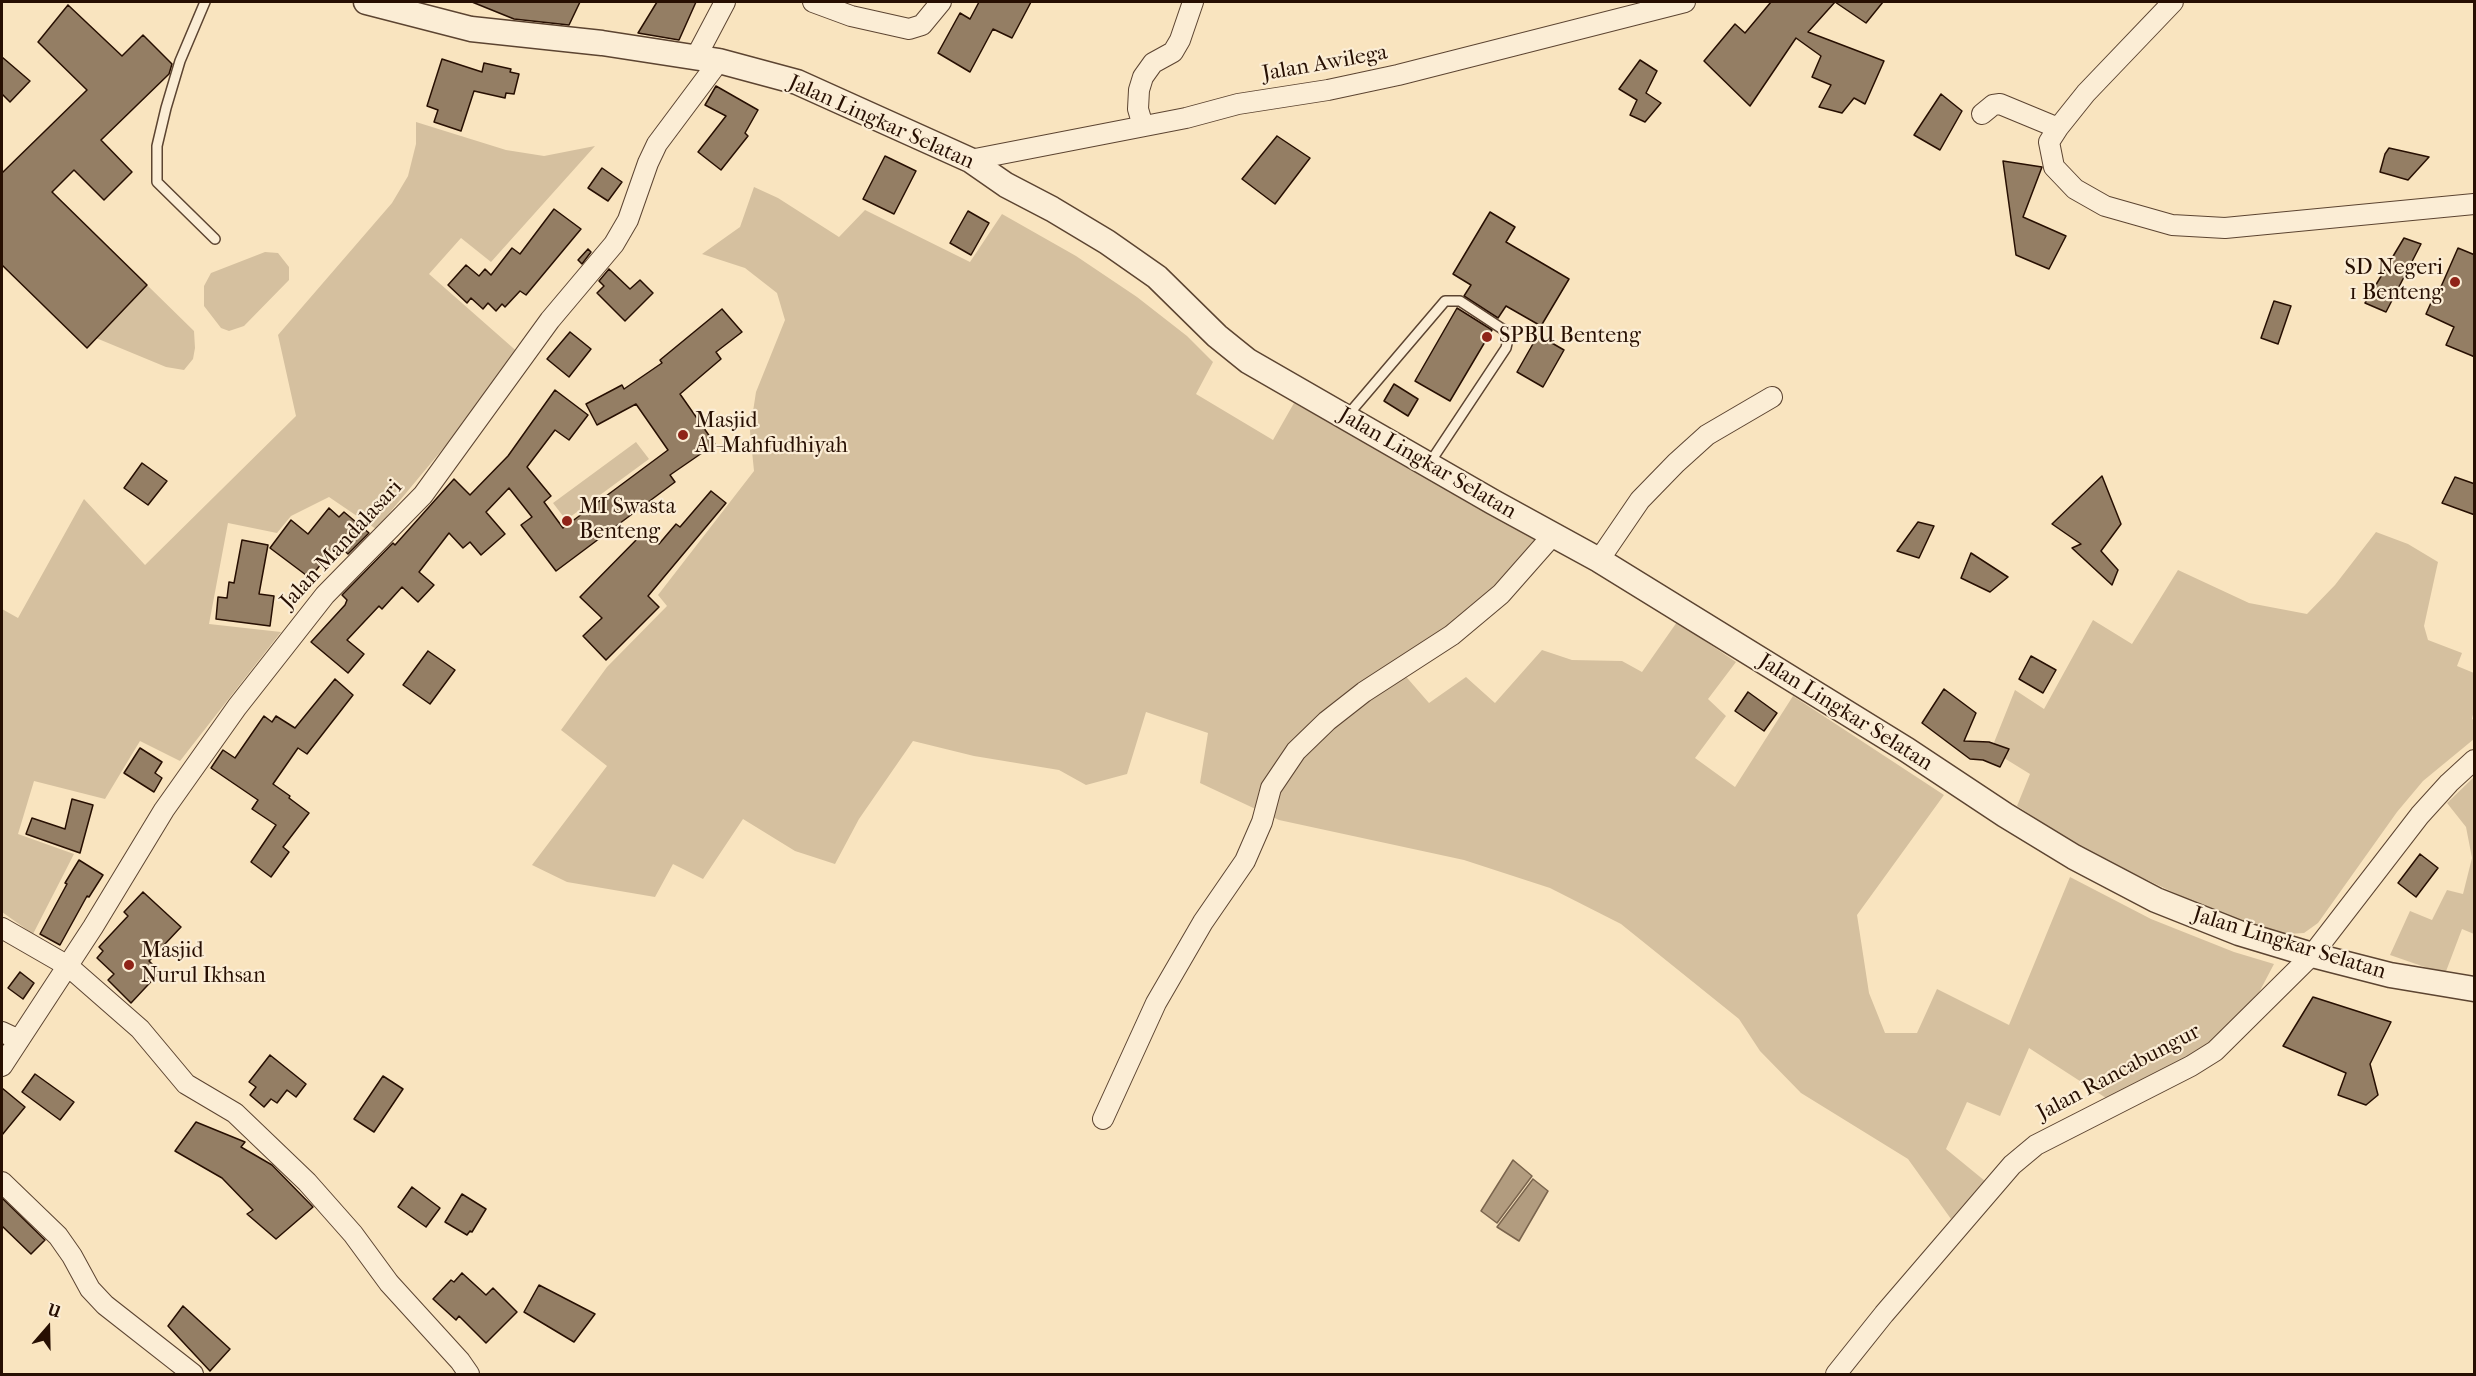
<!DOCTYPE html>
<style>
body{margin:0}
#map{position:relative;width:2476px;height:1376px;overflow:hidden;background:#f9e4bf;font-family:"IM FELL French Canon",serif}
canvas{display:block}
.frame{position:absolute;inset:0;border:3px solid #270f02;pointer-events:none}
.north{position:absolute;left:18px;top:1298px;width:60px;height:60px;-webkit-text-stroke:4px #fbedd5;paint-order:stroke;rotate:20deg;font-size:16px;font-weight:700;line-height:24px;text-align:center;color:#270f02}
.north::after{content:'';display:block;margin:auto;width:21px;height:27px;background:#270f02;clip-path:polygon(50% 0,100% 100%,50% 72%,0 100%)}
</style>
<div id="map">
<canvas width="2476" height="1376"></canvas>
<div class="frame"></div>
<div class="north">U</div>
</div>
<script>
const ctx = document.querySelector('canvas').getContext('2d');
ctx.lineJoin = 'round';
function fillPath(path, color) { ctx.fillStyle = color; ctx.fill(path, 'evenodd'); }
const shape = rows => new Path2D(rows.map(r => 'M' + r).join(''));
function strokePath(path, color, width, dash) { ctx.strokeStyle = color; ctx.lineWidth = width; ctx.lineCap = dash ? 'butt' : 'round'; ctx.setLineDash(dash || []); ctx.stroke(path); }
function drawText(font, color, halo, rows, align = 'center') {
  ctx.font = font + ' "IM FELL French Canon",serif'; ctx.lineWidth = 4.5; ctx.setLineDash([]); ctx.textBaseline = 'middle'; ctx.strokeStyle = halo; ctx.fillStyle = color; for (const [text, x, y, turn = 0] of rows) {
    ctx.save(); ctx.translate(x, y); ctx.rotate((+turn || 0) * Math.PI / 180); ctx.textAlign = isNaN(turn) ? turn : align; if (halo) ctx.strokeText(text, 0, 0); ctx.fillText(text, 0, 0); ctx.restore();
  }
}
fillPath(shape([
 [416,122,506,150,544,156,595,146,491,262,461,238,429,274,521,355,376,529,329,497,291,516,277,533,228,523,209,624,281,632,180,761,140,741,105,799,34,781,18,834,74,854,33,934,2,912,2,609,18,618,84,499,145,565,296,416,278,335,392,203,408,176,416,144],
 [754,187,778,198,839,237,865,210,970,262,1002,214,1076,256,1137,297,1187,336,1213,362,1196,394,1273,440,1294,403,1540,540,1492,588,1442,633,1395,664,1429,703,1466,677,1495,703,1542,650,1572,660,1622,661,1642,672,1677,622,1736,662,1708,699,1726,716,1695,758,1735,787,1793,696,1944,795,1857,915,1869,993,1885,1033,1917,1033,1937,989,2009,1025,2070,877,2151,919,2234,952,2274,964,2254,1002,2207,1050,2106,1098,2029,1048,2000,1116,1967,1102,1946,1149,1985,1181,1951,1219,1908,1159,1801,1093,1760,1051,1739,1019,1621,924,1550,888,1464,860,1279,820,1200,783,1208,733,1146,712,1127,774,1086,785,1059,770,974,756,913,741,859,819,835,864,795,851,743,819,703,879,673,864,655,897,567,882,532,865,607,766,561,730,607,667,667,606,658,595,754,471,750,431,756,392,785,320,777,293,745,268,702,254,740,227],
 [265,252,278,253,289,267,289,280,244,326,229,331,221,328,204,306,204,286,211,273],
 [147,285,194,331,195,348,193,359,184,370,166,367,96,338],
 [636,442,649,459,566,520,553,503],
 [2376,532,2408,544,2438,562,2424,626,2428,640,2462,653,2457,666,2474,673,2474,710,2472,719,2474,720,2474,739,2423,781,2397,812,2318,923,2304,933,2287,934,2244,922,2200,905,2122,868,2077,845,2017,806,2030,774,1991,750,2015,690,2044,709,2093,620,2132,644,2178,570,2249,603,2307,614,2335,585],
 [2474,777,2474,934,2462,929,2445,974,2390,955,2410,911,2432,920,2447,890,2463,894,2472,858,2466,827,2447,803]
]), '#d5c09f');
const water = shape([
 [1513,1160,1532,1176,1497,1223,1481,1211,1513,1160],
 [1533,1179,1548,1191,1519,1241,1497,1227,1533,1179]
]);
fillPath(water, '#b29c7f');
strokePath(water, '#7a644d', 1.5);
const building = shape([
 [472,2,580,2,569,25,514,19,472,2],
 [657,2,696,2,679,40,638,33,657,2],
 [979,2,1031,2,1012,38,993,29,970,72,938,53,960,13,970,19,979,2],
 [1771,2,1883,2,1866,23,1835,2,1808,32,1884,61,1865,104,1854,98,1842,113,1819,107,1831,85,1812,77,1821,56,1796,38,1750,106,1704,61,1735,24,1745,33,1771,2],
 [68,5,122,56,143,35,172,64,169,74,101,140,132,172,104,200,74,170,52,192,147,285,87,348,2,265,2,173,87,90,38,42,68,5],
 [2,57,30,81,10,102,2,94,2,57],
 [442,59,482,72,484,63,511,69,510,72,519,74,514,94,506,93,505,98,474,91,461,131,434,122,438,110,427,106,442,59],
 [1640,60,1657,71,1646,93,1661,103,1645,122,1630,115,1637,100,1619,89,1640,60],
 [716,86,758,110,745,133,748,136,721,170,698,152,726,116,705,105,716,86],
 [1941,94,1962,111,1940,150,1914,135,1941,94],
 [1277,136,1310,158,1275,204,1242,179,1277,136],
 [2389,148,2429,157,2408,180,2380,172,2385,154,2389,148],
 [885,156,916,171,894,214,863,199,885,156],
 [2003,161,2042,167,2023,217,2066,236,2049,269,2016,255,2003,161],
 [602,168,622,182,608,201,588,188,602,168],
 [554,209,581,229,526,295,520,291,505,307,502,304,496,311,488,303,483,309,471,298,467,303,448,285,466,265,479,276,485,269,491,275,512,248,520,254,554,209],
 [968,211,989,223,971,255,950,243,968,211],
 [1490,212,1515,227,1506,242,1569,279,1541,326,1506,306,1498,318,1464,296,1471,285,1453,274,1490,212],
 [2404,238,2421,244,2386,312,2365,303,2404,238],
 [2458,248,2475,255,2475,357,2446,345,2454,327,2426,314,2438,287,2440,289,2458,248],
 [588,249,591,252,582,264,578,260,588,249],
 [609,269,630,289,640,280,653,293,625,321,597,293,604,286,599,281,609,269],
 [2274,301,2291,306,2278,344,2261,338,2274,301],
 [1457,308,1492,330,1450,401,1415,381,1457,308],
 [722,309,742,332,716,352,721,359,680,394,715,444,670,475,675,482,556,571,521,525,532,517,509,488,486,512,505,534,481,555,470,542,463,548,449,533,419,572,434,585,418,602,402,587,382,609,379,606,347,640,364,654,348,673,311,642,345,605,347,600,342,595,393,543,395,545,454,479,470,495,508,456,555,390,588,415,569,440,555,430,527,467,551,496,544,502,563,528,668,450,636,404,597,425,586,404,622,385,624,389,662,363,660,360,722,309],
 [570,332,591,349,569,377,547,359,570,332],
 [1538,335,1564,350,1543,387,1517,372,1538,335],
 [1394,384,1418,399,1408,416,1384,401,1394,384],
 [142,463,167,481,148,505,124,488,142,463],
 [2102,476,2121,524,2101,551,2118,570,2112,585,2072,548,2081,544,2052,524,2102,476],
 [2455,477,2475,484,2475,515,2442,503,2455,477],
 [711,491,726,503,648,596,659,607,606,660,583,636,602,618,580,597,645,531,659,544,676,524,680,527,711,491],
 [329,508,339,517,344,512,369,533,348,554,337,544,310,578,270,548,291,520,308,534,329,508],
 [1918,522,1934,526,1919,558,1897,551,1918,522],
 [242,540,268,545,259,594,274,596,270,626,216,619,218,597,227,598,229,582,234,583,242,540],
 [1971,553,2008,577,1990,592,1961,578,1971,553],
 [428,651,455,670,430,704,403,685,428,651],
 [2031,656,2056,670,2043,693,2019,679,2031,656],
 [335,679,353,695,307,754,298,748,273,784,290,796,289,798,309,813,283,847,289,852,271,877,251,862,276,825,252,809,258,800,211,768,223,750,235,758,264,716,272,722,276,716,295,728,335,679],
 [1944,689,1976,713,1964,741,1989,742,2009,749,2000,767,1983,760,1970,759,1922,723,1944,689],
 [1748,692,1777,713,1764,731,1735,711,1748,692],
 [140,748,162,762,155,773,162,778,154,792,124,773,140,748],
 [72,799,93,805,80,853,26,834,32,818,65,829,72,799],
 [2420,854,2438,868,2416,897,2398,883,2420,854],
 [79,860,103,875,89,897,87,896,60,945,40,934,67,884,65,883,79,860],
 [143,892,181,927,149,961,160,972,131,1003,108,980,114,974,97,958,103,951,99,947,128,916,124,912,143,892],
 [20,972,34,983,23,999,8,988,20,972],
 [2313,997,2391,1022,2370,1064,2378,1095,2366,1105,2338,1095,2346,1073,2283,1046,2313,997],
 [270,1055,306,1084,296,1097,287,1090,277,1103,271,1099,264,1107,250,1095,256,1087,249,1082,270,1055],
 [35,1074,74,1102,60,1120,22,1092,35,1074],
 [383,1076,403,1089,374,1132,354,1119,383,1076],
 [2,1088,25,1107,2,1135,2,1088],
 [196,1122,245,1142,241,1147,272,1165,313,1207,276,1239,247,1214,253,1210,222,1178,175,1151,196,1122],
 [412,1187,440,1208,426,1227,398,1207,412,1187],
 [462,1194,486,1209,472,1232,470,1231,467,1235,445,1222,462,1194],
 [2,1198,45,1240,31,1254,2,1226,2,1198],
 [462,1273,486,1295,493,1288,517,1312,486,1343,459,1316,456,1320,433,1299,451,1280,454,1282,462,1273],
 [539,1285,595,1314,574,1342,524,1312,539,1285],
 [183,1306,230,1349,210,1371,168,1326,183,1306]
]);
fillPath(building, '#947e64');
strokePath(building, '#270f02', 1.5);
const service = shape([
 [205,2,180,61,166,108,157,146,157,182,215,239],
 [1347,416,1445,301,1460,301,1507,332,1508,339,1506,348,1429,464]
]);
const minor = shape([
 [813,2,851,16,909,29,922,25,941,2],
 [2173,2,2086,93,2058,128,2049,142,2054,167,2075,189,2105,206,2172,225,2225,228,2474,204],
 [696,57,725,2],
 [1982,114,1993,105,2000,104,2058,128],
 [1143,126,1138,109,1139,90,1143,77,1153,63,1173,52,1180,40,1193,2],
 [970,160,1186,118,1238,104,1328,90,1398,75,1685,2],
 [1599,560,1640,500,1676,463,1707,435,1772,397],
 [2,928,68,966,140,1029,186,1084,235,1113,307,1182,353,1234,389,1283,460,1361,469,1374],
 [2,1032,19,1040],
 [2,1066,93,927,164,810,237,707,325,595,423,495,550,320,614,244,628,220,648,163,657,144,719,61],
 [1103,1119,1156,1003,1203,922,1245,861,1262,822,1271,788,1296,751,1327,721,1364,692,1452,635,1501,594,1553,535],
 [2,1182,58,1236,72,1256,90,1289,105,1305,193,1374],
 [1836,1374,1884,1314,2012,1165,2036,1145,2191,1066,2215,1051,2312,955,2420,815,2449,783,2474,760]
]);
const tertiary = shape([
 [366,2,471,29,602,43,719,61,797,82,970,160,1006,185,1052,209,1107,242,1157,277,1217,336,1248,361,1493,502,1599,560,1907,750,2005,815,2074,857,2156,900,2239,933,2312,955,2390,975,2474,989]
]);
strokePath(service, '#5c4431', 12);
strokePath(minor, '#5c4431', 22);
strokePath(tertiary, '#5c4431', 27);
strokePath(service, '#fbedd5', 9);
strokePath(minor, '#fbedd5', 20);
strokePath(tertiary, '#fbedd5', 24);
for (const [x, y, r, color] of [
 [2455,282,6,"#8f2418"],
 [1487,337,6,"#8f2418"],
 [683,435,6,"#8f2418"],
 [567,521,6,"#8f2418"],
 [129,965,6,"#8f2418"]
]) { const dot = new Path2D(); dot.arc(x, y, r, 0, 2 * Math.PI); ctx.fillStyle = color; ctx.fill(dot); strokePath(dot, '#fbedd5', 2); }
drawText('22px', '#270f02', '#fbedd5', [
 ["Jalan Awilega",1325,64,-10],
 ["Jalan Lingkar Selatan",881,123,24],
 ["Jalan Lingkar Selatan",1427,464,30],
 ["Jalan Mandalasari",342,545,-47],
 ["Jalan Lingkar Selatan",1845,713,32],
 ["Jalan Lingkar Selatan",2289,944,17],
 ["Jalan Rancabungur",2119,1073,-28]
]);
drawText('22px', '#270f02', '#fbedd5', [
 ["SD Negeri",2443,269,"right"],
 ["1 Benteng",2443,294,"right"],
 ["SPBU Benteng",1499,337],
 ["Masjid",695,422],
 ["Al-Mahfudhiyah",695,447],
 ["MI Swasta",579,508],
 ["Benteng",579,533],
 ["Masjid",141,952],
 ["Nurul Ikhsan",141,977]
], 'left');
</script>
